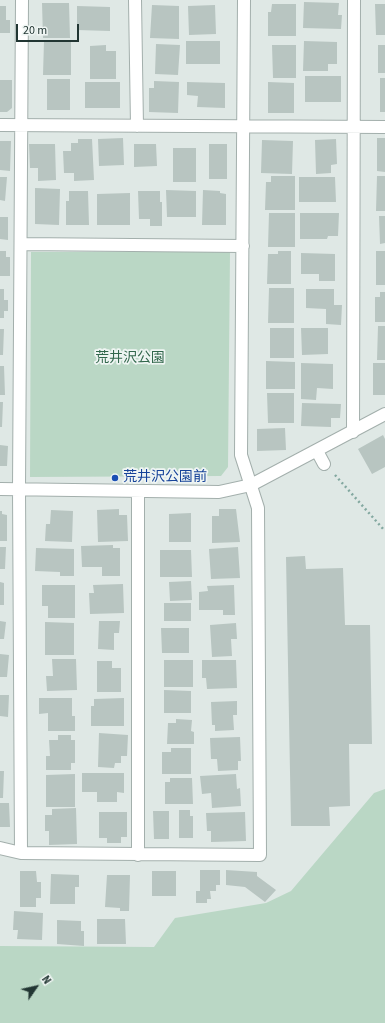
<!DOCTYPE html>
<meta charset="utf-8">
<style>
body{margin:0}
#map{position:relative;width:385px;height:1023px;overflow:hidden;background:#dfe8e5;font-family:"Source Sans 3",sans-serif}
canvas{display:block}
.north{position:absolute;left:16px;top:967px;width:40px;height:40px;-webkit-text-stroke:3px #eff5f3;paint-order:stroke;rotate:56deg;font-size:11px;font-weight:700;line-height:16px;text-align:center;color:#223633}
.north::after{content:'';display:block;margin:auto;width:14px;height:18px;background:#223633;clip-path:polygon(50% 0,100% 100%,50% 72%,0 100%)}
.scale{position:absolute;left:16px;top:24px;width:63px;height:18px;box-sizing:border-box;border:2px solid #223633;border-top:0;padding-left:5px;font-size:12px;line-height:14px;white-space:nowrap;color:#223633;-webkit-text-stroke:3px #eff5f3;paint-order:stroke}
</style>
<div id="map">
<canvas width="385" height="1023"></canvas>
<div class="north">N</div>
<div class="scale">20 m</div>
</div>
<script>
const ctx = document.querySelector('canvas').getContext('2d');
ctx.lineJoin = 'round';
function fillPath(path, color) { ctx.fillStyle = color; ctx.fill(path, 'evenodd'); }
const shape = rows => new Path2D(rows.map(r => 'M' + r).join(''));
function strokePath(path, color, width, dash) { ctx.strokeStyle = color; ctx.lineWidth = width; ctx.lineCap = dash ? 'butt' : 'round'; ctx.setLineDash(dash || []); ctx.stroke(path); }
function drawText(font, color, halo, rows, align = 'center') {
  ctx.font = font + ' "Source Sans 3","Noto Sans JP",sans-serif'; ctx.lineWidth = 3.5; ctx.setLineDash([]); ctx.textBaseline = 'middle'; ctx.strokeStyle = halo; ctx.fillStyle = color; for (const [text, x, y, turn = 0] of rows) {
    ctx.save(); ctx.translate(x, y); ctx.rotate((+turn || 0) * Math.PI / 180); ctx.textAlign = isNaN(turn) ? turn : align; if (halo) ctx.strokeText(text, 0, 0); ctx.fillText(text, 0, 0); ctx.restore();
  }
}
fillPath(shape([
 [31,252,230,252,228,467,221,476,30,477],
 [385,789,385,1023,0,1023,0,946,154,947,175,918,266,903,291,891,374,793]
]), '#bad7c5');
fillPath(shape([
 [304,2,339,3,338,15,342,15,341,29,303,28],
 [42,3,69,3,70,38,43,38],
 [272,4,296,4,296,36,268,36,268,12,271,12],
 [375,4,385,4,385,35,376,35],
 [152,5,179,6,179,39,150,38],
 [215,5,216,34,189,35,188,6],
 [0,6,6,6,6,20,10,20,10,33,0,33],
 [77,6,110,7,110,31,77,30],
 [44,41,71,41,71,75,43,75],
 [186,41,220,41,220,64,186,64],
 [304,41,337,42,337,64,328,64,328,71,303,71],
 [156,44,180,45,178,75,155,74],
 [106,45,106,51,116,51,116,79,90,79,90,46],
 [272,45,296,45,296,78,273,78],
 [378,45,385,45,385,73,378,73],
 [305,76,341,76,341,102,305,102],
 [380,78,385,78,385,112,380,112],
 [47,79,70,79,70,110,47,110],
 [0,80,12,80,12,108,7,112,0,112],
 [154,81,179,82,178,113,149,112,149,88,154,88],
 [85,82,120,82,120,108,85,108],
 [187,82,225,83,225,108,197,107,198,96,187,95],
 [268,82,294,83,294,113,268,113],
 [123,138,124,165,99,166,98,139],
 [377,138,385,138,385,172,377,171],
 [78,139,92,139,94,180,74,181,74,173,64,173,63,151,71,151,71,143,78,143],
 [336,139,337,164,331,165,331,173,316,174,315,140],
 [262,140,293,141,292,174,261,173],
 [0,141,11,141,10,171,0,170],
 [29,144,55,144,56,180,38,181,38,168,30,168],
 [134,144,156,144,157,166,134,167],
 [209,144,227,144,227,179,209,179],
 [173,148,196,148,196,182,173,182],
 [271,176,295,176,295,210,265,210,266,182,271,182],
 [377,176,385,176,385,211,376,211],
 [0,177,7,177,5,201,0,200],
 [299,177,335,177,336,202,299,202],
 [35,188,60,189,59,225,35,224],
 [166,190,196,191,196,217,167,217],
 [203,190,220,191,220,193,226,194,226,225,202,225],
 [69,191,88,191,89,225,66,225,66,201,69,201],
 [138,191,160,191,160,202,162,202,162,226,150,226,150,219,139,219],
 [130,193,130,225,97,225,97,194],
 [269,213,295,213,295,247,268,247],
 [300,213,339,213,338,236,328,236,327,239,300,239],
 [379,216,385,216,385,243,380,244],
 [0,217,8,217,8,240,0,239],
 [0,251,6,251,6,257,10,257,10,276,0,276],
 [278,251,291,251,291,284,267,284,268,254,278,254],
 [376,251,385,251,385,285,376,285],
 [301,253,335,254,335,281,319,281,319,274,301,274],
 [269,288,294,288,294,323,268,323],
 [0,289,4,289,4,300,8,300,8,311,4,311,4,318,0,318],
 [306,289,334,289,334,305,342,305,341,325,326,324,326,309,306,308],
 [380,292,385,292,385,322,375,322,375,297,380,297],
 [378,326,385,326,385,360,377,360],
 [270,328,294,328,294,358,270,358],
 [301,328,328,328,328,354,302,355],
 [0,329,4,329,3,355,0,355],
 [266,361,295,362,295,389,266,389],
 [301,363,333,364,333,389,317,388,316,400,301,399],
 [373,363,385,363,385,395,373,395],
 [0,366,4,366,5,395,0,395],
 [267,393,294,393,294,423,268,423],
 [0,402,3,402,2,427,0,427],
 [302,403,341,404,340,418,331,418,331,427,301,426],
 [285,428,286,450,257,451,257,429],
 [383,435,385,439,385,467,372,474,358,449],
 [0,445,8,446,7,466,0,466],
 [119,509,119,515,127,515,128,541,98,542,97,510],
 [219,509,236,509,240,542,212,543,212,516,219,516],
 [51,510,73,511,72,542,45,541,46,524,50,524],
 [0,511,2,511,2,514,7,515,7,541,0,541],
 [191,513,191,542,169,542,169,514],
 [113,545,113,548,120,548,120,576,102,576,102,567,82,567,81,546],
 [0,547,6,547,5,569,0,569],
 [238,547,240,578,211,579,209,549],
 [36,548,74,549,74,576,60,576,60,572,35,571],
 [160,550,191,550,192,577,160,577],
 [305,556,306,569,343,568,345,625,370,625,372,744,349,744,350,806,329,807,330,826,291,826,286,557],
 [191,581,192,600,170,601,169,582],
 [0,582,4,583,4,605,0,605],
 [123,584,124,613,90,614,89,593,94,593,93,585],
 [42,585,75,585,75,618,48,618,48,606,42,606],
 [234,585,235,615,223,615,223,610,199,610,199,592,208,591,207,586],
 [164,603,191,603,191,621,164,621],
 [0,621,6,622,4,639,0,639],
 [99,621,120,621,119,633,114,633,114,650,98,649],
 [45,622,74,623,74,655,45,655],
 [236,623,237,639,231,639,232,656,212,657,210,625],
 [161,628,189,628,189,653,162,653],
 [0,654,9,655,7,677,0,677],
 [52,659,76,659,77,690,47,691,46,676,53,676],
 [164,660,193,660,193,687,164,687],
 [202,660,236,660,237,688,207,689,206,678,202,678],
 [97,661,112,661,112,668,121,668,121,692,97,692],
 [164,690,191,691,191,713,164,713],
 [0,695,9,695,8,717,0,716],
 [39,698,72,698,72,716,75,716,75,731,48,731,48,713,39,714],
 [124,698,124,726,91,726,91,706,94,706,94,699],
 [237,701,237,715,233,715,234,730,215,731,215,725,212,725,211,702],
 [176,719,192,720,191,731,194,732,194,744,167,744,168,723,176,723],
 [99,733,128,735,127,756,121,756,121,763,115,763,114,768,98,767],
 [58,735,71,735,71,740,75,740,75,763,71,763,71,770,46,770,46,756,50,756,49,740,58,740],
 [240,737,241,761,238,761,238,770,218,771,217,759,211,759,210,738],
 [171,748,191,748,191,774,162,774,162,752,171,752],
 [0,771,4,771,3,798,0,798],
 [82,773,124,773,124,793,117,792,117,802,97,802,97,792,82,792],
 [75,774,75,807,46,807,46,775],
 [236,774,237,789,240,788,241,806,212,808,211,793,202,794,200,776],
 [170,778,192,778,193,804,165,804,165,782,170,782],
 [0,803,9,803,10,827,0,827],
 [76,808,77,844,49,845,49,831,45,831,45,815,52,815,52,809],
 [179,810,190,810,190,816,193,816,193,838,179,838],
 [153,811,169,811,169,839,154,839],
 [99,812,127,812,127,837,121,837,121,843,107,843,107,838,99,838],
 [245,812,246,841,211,842,211,831,207,831,206,813],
 [200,870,220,870,220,885,216,885,216,891,210,891,211,899,207,899,207,903,196,903,196,891,200,891],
 [226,870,257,872,257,876,276,890,265,902,245,887,226,885],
 [20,871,36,871,37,882,41,882,41,898,36,898,36,907,20,907],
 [152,871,176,871,176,896,152,896],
 [51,874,79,875,79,887,75,887,75,904,50,904],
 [107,875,130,875,129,911,120,911,120,908,105,907],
 [14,911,43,913,42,940,17,939,18,930,13,930],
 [97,919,125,919,126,944,97,944],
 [57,920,81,921,81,931,84,931,84,946,57,944]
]), '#b8c5c1');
const minor = shape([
 [135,0,137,126],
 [0,125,385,127],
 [21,244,243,246],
 [353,432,354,0],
 [317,451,324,464],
 [0,489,219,492,251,485,385,414],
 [138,493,138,855],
 [0,848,21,853,260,855,258,508,241,455,244,0],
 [21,853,19,489,22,0]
]);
strokePath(minor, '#a3afac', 14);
strokePath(shape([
 [335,475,385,531]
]), '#83a8a0', 2.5, [2, 3]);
strokePath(minor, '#fff', 12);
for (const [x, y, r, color] of [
 [115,478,4,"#1a4fb4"]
]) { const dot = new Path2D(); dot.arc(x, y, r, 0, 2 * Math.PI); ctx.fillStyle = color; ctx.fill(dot); strokePath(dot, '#eff5f3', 1.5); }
drawText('14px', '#32674c', '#eff5f3', [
 ["荒井沢公園",130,359]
]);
drawText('14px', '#164399', '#eff5f3', [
 ["荒井沢公園前",123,478]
], 'left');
</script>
